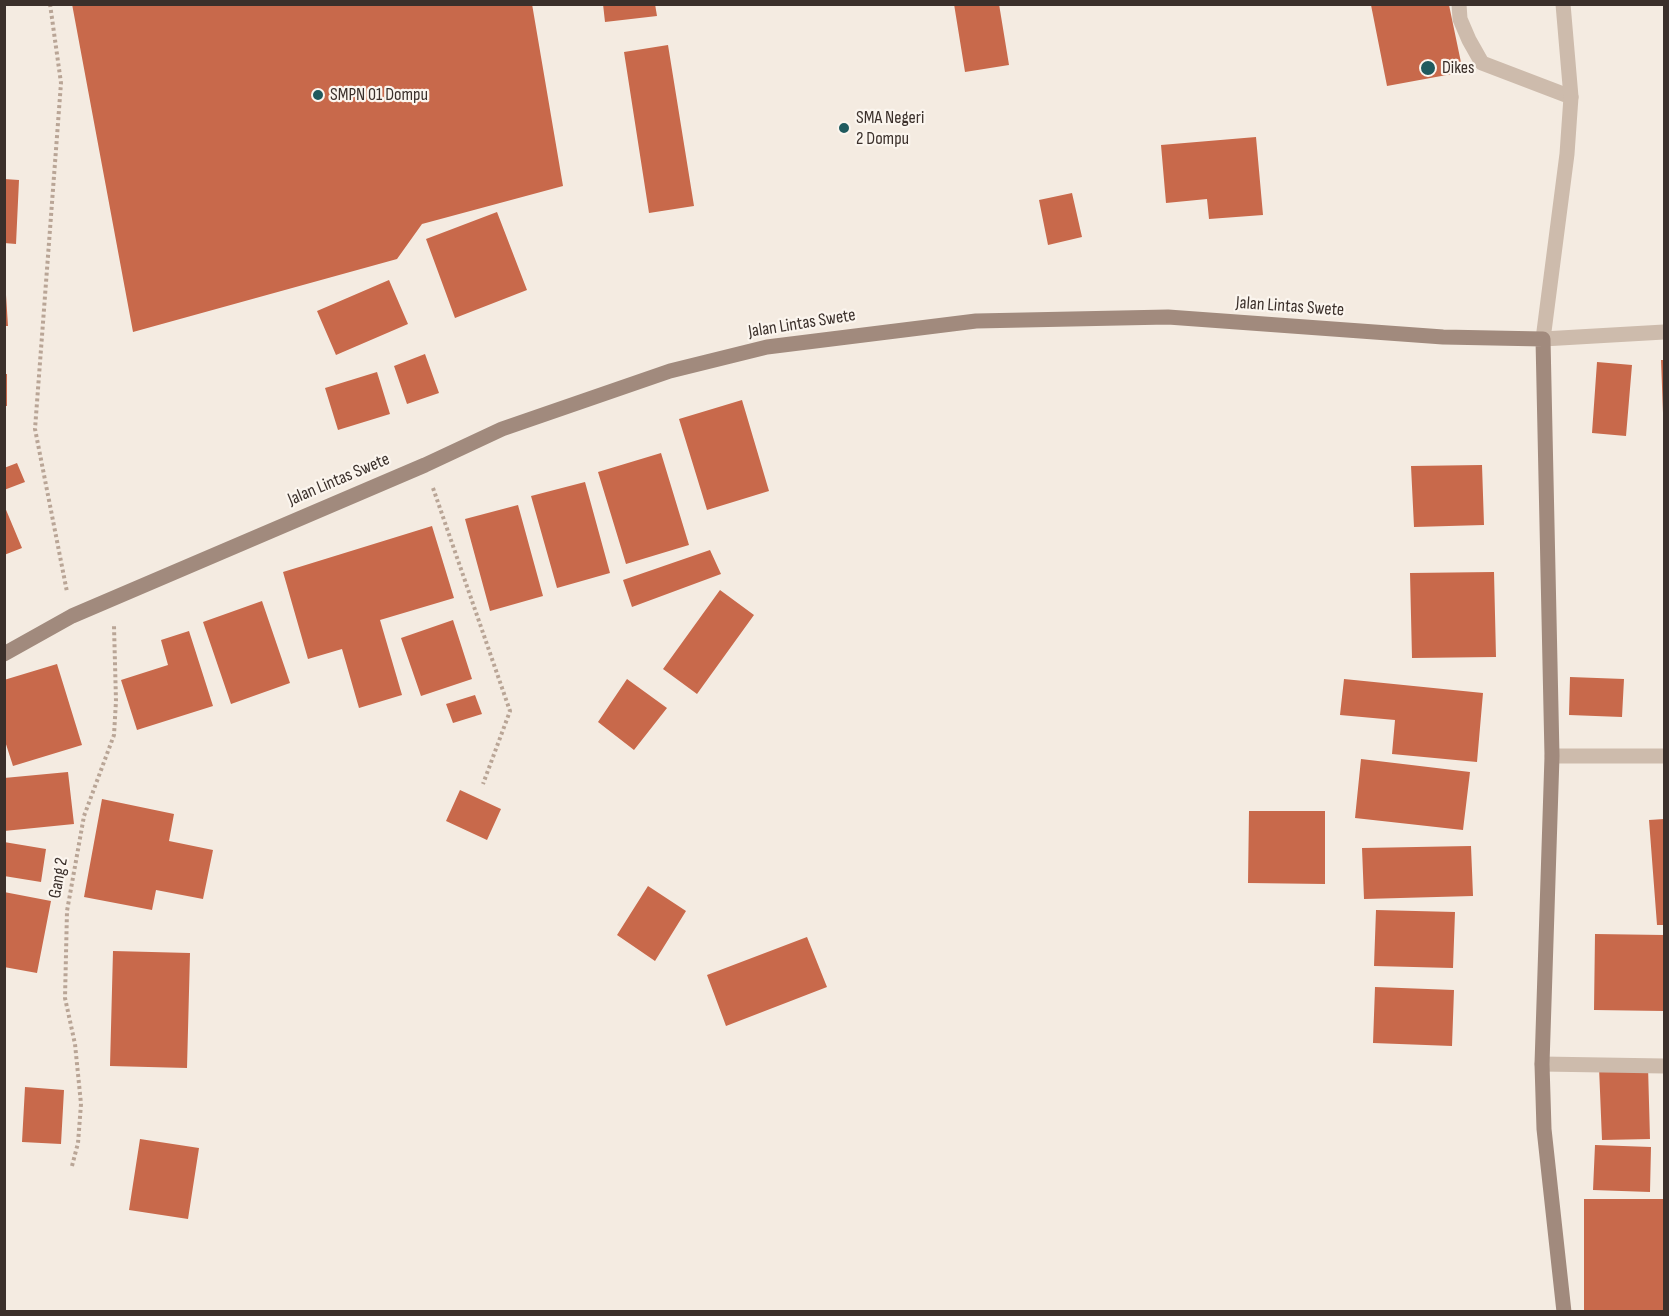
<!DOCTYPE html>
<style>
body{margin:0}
#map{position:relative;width:1669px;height:1316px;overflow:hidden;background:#f4ebe1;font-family:"Sofia Sans Condensed",sans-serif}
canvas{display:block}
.frame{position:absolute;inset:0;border:6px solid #3b302b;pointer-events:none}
</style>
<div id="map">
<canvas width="1669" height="1316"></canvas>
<div class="frame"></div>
</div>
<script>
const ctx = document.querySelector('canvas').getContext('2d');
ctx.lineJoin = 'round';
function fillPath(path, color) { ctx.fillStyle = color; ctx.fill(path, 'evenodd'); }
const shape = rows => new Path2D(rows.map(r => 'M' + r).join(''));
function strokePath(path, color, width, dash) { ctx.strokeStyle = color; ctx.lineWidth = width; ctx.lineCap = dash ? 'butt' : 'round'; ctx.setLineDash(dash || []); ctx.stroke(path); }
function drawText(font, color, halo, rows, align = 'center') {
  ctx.font = font + ' "Sofia Sans Condensed",sans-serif'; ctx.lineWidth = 4.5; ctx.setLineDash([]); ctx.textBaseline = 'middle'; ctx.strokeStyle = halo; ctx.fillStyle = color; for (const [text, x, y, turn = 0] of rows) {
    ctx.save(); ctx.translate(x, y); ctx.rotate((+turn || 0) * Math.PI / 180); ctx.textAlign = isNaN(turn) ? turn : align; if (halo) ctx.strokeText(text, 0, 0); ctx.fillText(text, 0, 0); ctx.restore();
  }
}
fillPath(shape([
 [72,4,532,4,563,186,422,224,397,259,133,332],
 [603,4,655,4,657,16,605,22],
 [954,4,999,4,1009,65,965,72],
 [1371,5,1449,5,1463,72,1387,86],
 [668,45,694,206,649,213,624,52],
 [1256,137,1263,215,1209,219,1207,199,1166,203,1161,145],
 [4,179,19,180,16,244,4,243],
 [1072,193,1082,237,1048,245,1039,200],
 [497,212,527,290,455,318,426,239],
 [389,280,408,324,336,355,317,311],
 [4,295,6,295,8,326,4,326],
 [425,354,439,393,407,404,394,366],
 [1661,360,1664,360,1664,413,1663,413],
 [1597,362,1632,365,1626,436,1592,433],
 [377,372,390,414,338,430,325,388],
 [4,374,7,374,7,406,4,406],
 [742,400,769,491,707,510,679,419],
 [661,453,689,545,626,564,598,472],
 [17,463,25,482,4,490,4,468],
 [1482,465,1484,525,1414,527,1411,466],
 [585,482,610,573,557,588,531,496],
 [4,505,22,548,4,555],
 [518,505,543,596,490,611,465,519],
 [432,526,454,598,380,620,402,695,359,708,342,649,308,659,283,572],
 [710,550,721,574,632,607,623,580],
 [1494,572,1496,657,1412,658,1410,573],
 [720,590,754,615,697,694,663,669],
 [262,601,290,683,231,704,203,622],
 [453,620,472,679,421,696,401,638],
 [189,631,213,706,137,730,121,680,168,665,161,640],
 [57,664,82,745,13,766,4,738,4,680],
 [1570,677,1624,679,1622,717,1569,715],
 [627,679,667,708,634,750,598,722],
 [1344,679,1483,693,1477,762,1392,754,1395,720,1340,715],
 [475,695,482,714,453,723,446,704],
 [1361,759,1470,772,1463,830,1355,818],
 [68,772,74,824,4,831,4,778],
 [460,790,501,809,487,840,446,821],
 [102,799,174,814,169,841,213,850,203,899,156,890,152,910,84,897],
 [1249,811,1325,811,1325,884,1248,883],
 [1664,819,1664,925,1657,925,1649,820],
 [4,842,46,849,41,882,4,876],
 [1471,846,1473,896,1364,899,1362,848],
 [648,886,686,911,655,961,617,935],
 [4,892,51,901,37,973,4,967],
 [1376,910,1455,912,1453,968,1374,966],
 [1595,934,1664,935,1664,1011,1594,1010],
 [807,937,827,987,726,1026,707,975],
 [113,951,190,953,187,1068,110,1066],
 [1375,987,1454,990,1452,1046,1373,1043],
 [1648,1066,1650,1139,1602,1140,1599,1067],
 [25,1087,64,1090,61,1144,22,1142],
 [140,1139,199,1148,188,1219,129,1210],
 [1595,1145,1651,1147,1650,1192,1593,1190],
 [1584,1199,1664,1199,1664,1312,1584,1312]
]), '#c8694b');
strokePath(shape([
 [50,4,61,83,35,429,67,592],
 [433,488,510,711,483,784],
 [72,1166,78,1143,81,1104,75,1044,65,998,67,911,84,816,114,735,116,701,114,626]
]), '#b9a596', 4, [3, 3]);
strokePath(shape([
 [1459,4,1460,19,1469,40,1482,63,1571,97]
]), '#cdbbac', 15);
strokePath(shape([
 [1543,339,1567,154,1571,97,1563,4],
 [1552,756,1664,756],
 [1542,1064,1664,1066]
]), '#cdbbac', 15);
strokePath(shape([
 [1543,339,1664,332]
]), '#cdbbac', 15);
strokePath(shape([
 [4,654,72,616,425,465,502,429,670,371,767,347,976,321,1168,317,1443,337,1543,339,1552,756,1542,1064,1544,1129,1564,1312]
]), '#a18a7d', 15);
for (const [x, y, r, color] of [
 [1428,68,8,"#1f5a5e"],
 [318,95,6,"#1f5a5e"],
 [844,128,6,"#1f5a5e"]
]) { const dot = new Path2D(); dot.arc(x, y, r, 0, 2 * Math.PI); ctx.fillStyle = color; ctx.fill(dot); strokePath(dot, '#fbf5ee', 2); }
drawText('18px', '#3b302b', '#fbf5ee', [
 ["Dikes",1442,68],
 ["SMPN 01 Dompu",330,95],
 ["SMA Negeri",856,118],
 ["2 Dompu",856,139]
], 'left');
drawText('18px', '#3b302b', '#fbf5ee', [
 ["Jalan Lintas Swete",1290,307,4],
 ["Jalan Lintas Swete",802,324,-9],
 ["Jalan Lintas Swete",339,480,-23],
 ["Gang 2",59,878,-80]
]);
</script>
